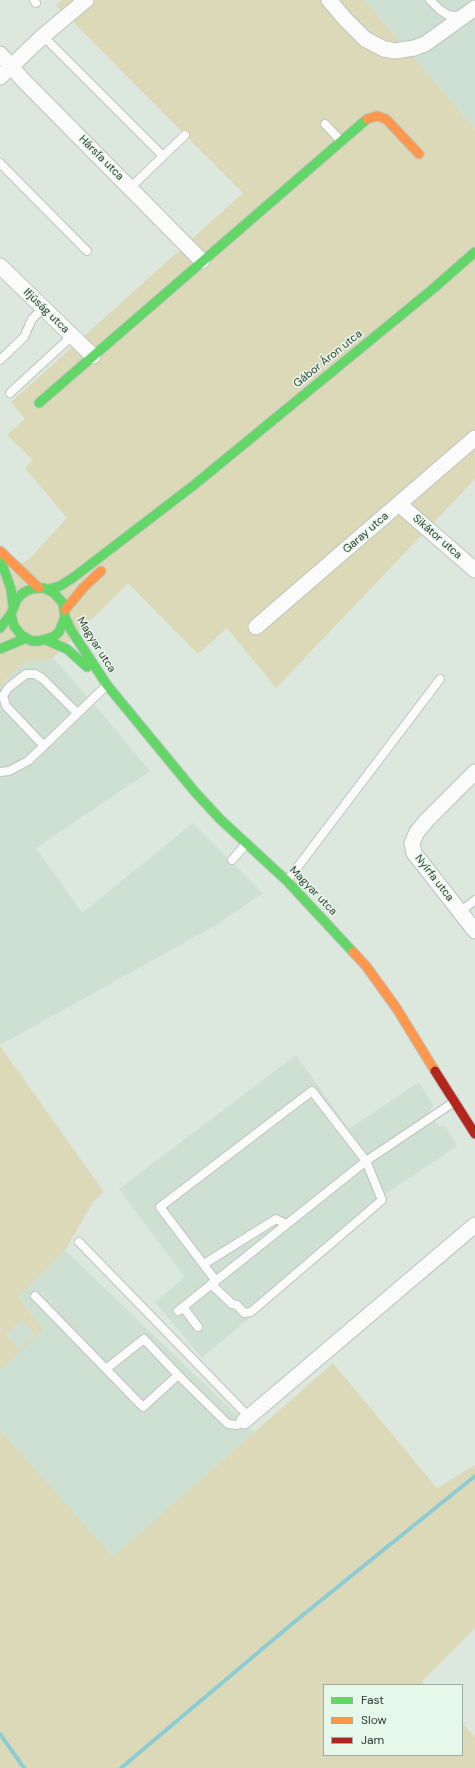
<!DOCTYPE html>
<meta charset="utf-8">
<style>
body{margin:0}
#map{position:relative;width:475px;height:1768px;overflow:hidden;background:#dce7de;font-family:"DM Sans",sans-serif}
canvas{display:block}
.legend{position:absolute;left:323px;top:1684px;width:140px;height:72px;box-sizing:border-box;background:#e6f8e9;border:1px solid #9eaca1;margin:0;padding:5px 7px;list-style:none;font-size:12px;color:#323a34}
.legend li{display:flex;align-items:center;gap:8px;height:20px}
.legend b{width:20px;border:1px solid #9eaca1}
</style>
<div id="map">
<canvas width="475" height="1768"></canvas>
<ul class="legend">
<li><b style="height:5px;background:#63d668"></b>Fast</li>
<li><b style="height:5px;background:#ff974d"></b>Slow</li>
<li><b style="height:5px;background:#b3261e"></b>Jam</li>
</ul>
</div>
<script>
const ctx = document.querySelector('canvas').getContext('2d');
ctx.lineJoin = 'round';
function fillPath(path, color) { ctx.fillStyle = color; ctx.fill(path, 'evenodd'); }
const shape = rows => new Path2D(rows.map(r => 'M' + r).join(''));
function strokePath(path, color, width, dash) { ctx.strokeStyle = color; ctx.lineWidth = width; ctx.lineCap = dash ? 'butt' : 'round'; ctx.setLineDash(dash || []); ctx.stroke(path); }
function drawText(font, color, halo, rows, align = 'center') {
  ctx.font = font + ' "DM Sans",sans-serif'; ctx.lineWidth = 3; ctx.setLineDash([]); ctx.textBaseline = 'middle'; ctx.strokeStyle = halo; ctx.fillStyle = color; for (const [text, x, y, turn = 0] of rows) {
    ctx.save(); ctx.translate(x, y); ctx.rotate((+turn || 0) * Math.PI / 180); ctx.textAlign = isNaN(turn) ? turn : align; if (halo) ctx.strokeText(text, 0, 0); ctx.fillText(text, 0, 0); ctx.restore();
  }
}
fillPath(shape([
 [364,0,475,0,475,129,431,78],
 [53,658,100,711,150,771,36,848,82,913,193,823,263,893,216,925,0,1045,0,688,9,676,24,663],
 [296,1055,349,1129,419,1082,433,1106,429,1111,437,1125,445,1126,457,1146,385,1194,386,1203,202,1358,155,1302,185,1277,119,1189],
 [65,1250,254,1432,113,1558,0,1430,0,1370,43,1330,18,1297],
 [23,1320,35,1335,18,1349,6,1334]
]), '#cde0d1');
fillPath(shape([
 [62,0,364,0,475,129,475,479,276,688,227,628,198,654,128,583,53,658,24,663,9,676,0,688,0,577,30,558,67,518,25,468,33,460,7,435,25,419,11,402,243,193,56,5],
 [0,1046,104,1192,93,1202,65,1250,18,1297,43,1330,0,1370],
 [23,1320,35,1335,18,1349,6,1334],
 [333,1363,437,1488,475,1465,475,1628,422,1681,425,1685,324,1685,324,1755,462,1755,462,1723,475,1737,475,1768,0,1768,0,1430,113,1557]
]), '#dcd9b9');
strokePath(shape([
 [0,1734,24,1768],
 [121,1768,293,1623,475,1476]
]), '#8dccd3', 4);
const lane = shape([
 [34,0,36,3],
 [430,0,440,10,448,15,454,16,462,15],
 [43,36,163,156],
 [325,124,341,141],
 [0,163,87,251],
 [130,188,185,135],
 [0,360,24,337,32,319,43,308],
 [10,393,72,336],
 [44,746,6,706,3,696,8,688,26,674,35,674,43,679,77,713],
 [0,772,9,771,28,761,106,686],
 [232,860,246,844],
 [287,881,440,679],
 [460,912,475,900],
 [79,1242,249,1417],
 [204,1264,276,1219,286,1224],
 [211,1284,232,1304,237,1305,244,1313,251,1312,382,1200,366,1161,312,1091,160,1207,216,1281],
 [35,1296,106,1369],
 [183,1307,198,1327],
 [178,1311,366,1161,454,1102],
 [144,1339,178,1375,143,1407,106,1369,144,1339],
 [178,1375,228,1424,237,1425,244,1421]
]);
const street = shape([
 [329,0,345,19,365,39,384,49,395,51,414,48,425,44,475,8],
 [0,54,23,80,202,261],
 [0,77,43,36,86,0],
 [0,266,93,356],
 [399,504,475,570],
 [256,627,475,438],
 [475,772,426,821,417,832,412,843,414,853,475,931],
 [244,1421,475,1225]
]);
const fast = shape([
 [39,403,367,119],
 [0,558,11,589,13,606],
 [49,589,60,586,74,577,194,485,434,288,475,252],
 [65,617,71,630,107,685,195,792,220,819,287,881,353,952],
 [0,628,11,614,17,599,23,593,31,589,44,588,54,593,63,603,65,617,59,632,53,637,39,641,32,641,21,635,14,626,11,614],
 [46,640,67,649,87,667],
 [0,649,26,638]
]);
const slow = shape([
 [367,119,377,116,386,119,419,154],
 [0,551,39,588],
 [65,610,83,588,101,571],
 [353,952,366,966,397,1009,435,1071]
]);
const jam = shape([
 [435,1071,475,1134]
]);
strokePath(lane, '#bcc4be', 10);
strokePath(street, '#bcc4be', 17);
strokePath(fast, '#bcc4be', 11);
strokePath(slow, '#bcc4be', 11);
strokePath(jam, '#bcc4be', 11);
strokePath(lane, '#fafbfa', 8);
strokePath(street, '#fafbfa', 15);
strokePath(fast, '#63d668', 9);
strokePath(slow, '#ff974d', 9);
strokePath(jam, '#b3261e', 9);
drawText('11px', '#323a34', '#e6f8e9', [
 ["Hársfa utca",101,158,45],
 ["Ifjúság utca",46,311,44],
 ["Gábor Áron utca",328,359,-39],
 ["Garay utca",366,533,-41],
 ["Sikátor utca",437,537,41],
 ["Magyar utca",96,645,58],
 ["Nyírfa utca",434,878,52],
 ["Magyar utca",313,891,46]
]);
</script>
